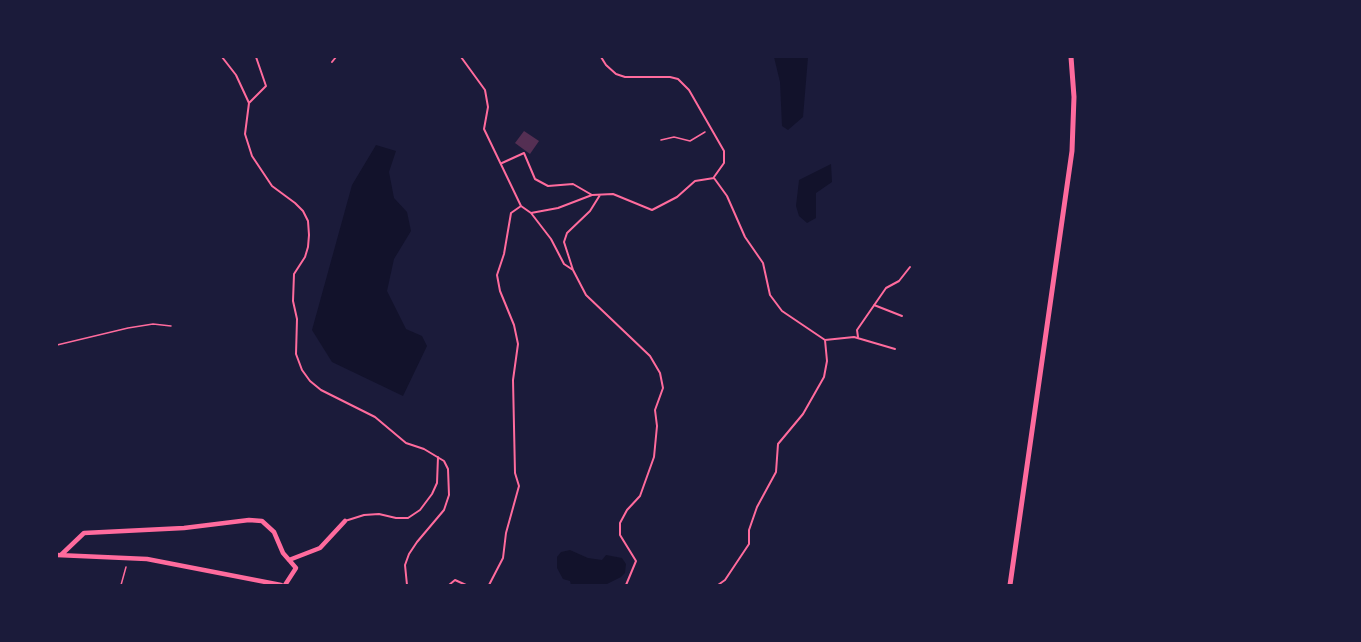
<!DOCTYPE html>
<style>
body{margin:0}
#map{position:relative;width:1361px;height:642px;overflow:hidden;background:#1b1b3a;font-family:"PT Sans",sans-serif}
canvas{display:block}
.frame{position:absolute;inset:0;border:58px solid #1b1b3a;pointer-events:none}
</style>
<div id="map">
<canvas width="1361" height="642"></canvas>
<div class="frame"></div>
</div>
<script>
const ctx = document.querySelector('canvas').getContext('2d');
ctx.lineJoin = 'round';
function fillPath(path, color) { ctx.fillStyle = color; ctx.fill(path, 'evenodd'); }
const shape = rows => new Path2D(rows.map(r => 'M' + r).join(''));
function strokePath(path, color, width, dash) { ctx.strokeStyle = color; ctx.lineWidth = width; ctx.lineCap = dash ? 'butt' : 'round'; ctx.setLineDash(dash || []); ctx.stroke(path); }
fillPath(shape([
 [774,57,808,57,803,117,788,130,782,126,780,82],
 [376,145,396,151,389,172,394,198,407,212,411,231,394,259,387,291,406,329,422,336,427,346,403,396,332,362,312,330,352,185],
 [831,164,832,182,816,193,816,218,807,223,799,216,796,206,799,180],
 [570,550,588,558,602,560,606,555,622,558,626,564,625,573,621,577,605,585,571,585,570,581,563,579,557,568,557,557,561,552]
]), '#12122b');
fillPath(shape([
 [524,131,539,141,530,154,515,143]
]), '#542f53');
strokePath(shape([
 [661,140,674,137,690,141,705,132],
 [57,345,128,328,153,324,171,326],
 [121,585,126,567]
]), '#ff6b9d', 1.5);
strokePath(shape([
 [222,57,236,75,249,103],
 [256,57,266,86,249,103,245,134,252,156,272,186,295,203,303,211,308,221,309,235,308,247,305,257,294,274,293,301,297,319,296,354,302,370,310,381,321,390,375,417,406,443,424,449,444,461,448,469,449,495,444,510,417,542,409,554,405,565,407,585],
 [461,57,485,90,488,107,484,129,521,206,531,213,558,208,592,195,613,194,652,210,677,197,695,181,714,178,727,196,745,237,763,263,770,295,782,311,825,340,854,337,895,349],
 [601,57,606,65,616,74,625,77,670,77,678,79,689,90,724,151,724,163,714,177],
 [332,62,336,57],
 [502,163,524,153,535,179,548,186,573,184,592,195],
 [531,213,551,239,564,264,573,270,586,295,650,356,660,373,663,388,655,410,657,426,654,457,640,496,627,510,620,523,620,535,636,561,626,585],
 [573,270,564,242,567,233,590,211,600,195],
 [874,305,902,316],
 [858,337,857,330,886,288,899,281,910,267],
 [345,521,364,515,379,514,396,518,408,518,420,510,432,494,437,483,438,457],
 [449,585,455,580,466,585],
 [489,585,503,558,506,533,519,486,515,473,513,380,518,344,514,325,500,291,497,275,504,254,511,213,521,206],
 [718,585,725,580,749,544,749,530,757,507,776,472,778,444,803,414,824,377,827,361,825,340]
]), '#ff6b9d', 2);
strokePath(shape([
 [62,554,84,533,184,528,249,520,262,521,274,532,283,553,296,568,285,585],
 [57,555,147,559,281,585],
 [289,560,320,548,345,521]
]), '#ff6b9d', 4.5);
strokePath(shape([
 [1010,585,1072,151,1074,97,1071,57]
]), '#ff6b9d', 5);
</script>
